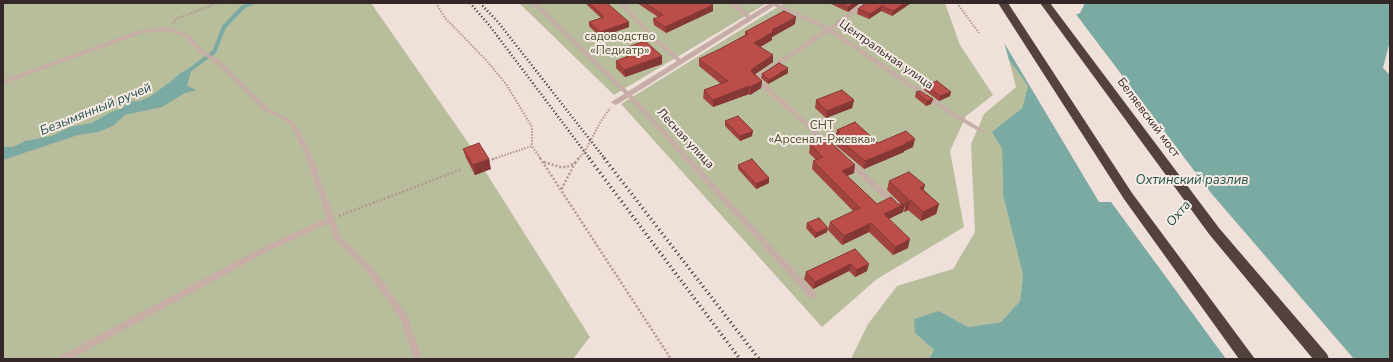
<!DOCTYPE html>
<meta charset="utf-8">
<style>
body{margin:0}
#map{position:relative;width:1393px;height:362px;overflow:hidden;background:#efe0da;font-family:"Nunito Sans",sans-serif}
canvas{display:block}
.frame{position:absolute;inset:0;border:4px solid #332827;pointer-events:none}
</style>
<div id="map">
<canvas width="1393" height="362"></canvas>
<div class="frame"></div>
</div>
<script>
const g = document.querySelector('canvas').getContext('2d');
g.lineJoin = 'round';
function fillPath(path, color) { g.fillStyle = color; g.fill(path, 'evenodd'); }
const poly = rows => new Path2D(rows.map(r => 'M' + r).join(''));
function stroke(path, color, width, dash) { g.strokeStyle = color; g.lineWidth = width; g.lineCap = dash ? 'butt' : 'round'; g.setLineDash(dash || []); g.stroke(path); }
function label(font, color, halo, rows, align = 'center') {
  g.font = font + ' "Nunito Sans",sans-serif'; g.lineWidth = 4; g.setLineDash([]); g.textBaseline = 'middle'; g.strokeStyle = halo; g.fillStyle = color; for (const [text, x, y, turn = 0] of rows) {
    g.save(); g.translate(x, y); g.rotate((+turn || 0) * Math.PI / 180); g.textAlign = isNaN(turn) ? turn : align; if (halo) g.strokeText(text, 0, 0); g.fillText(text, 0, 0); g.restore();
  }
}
fillPath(poly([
 [3,3,371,3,476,154,485,171,590,337,573,359,3,359],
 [519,3,767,3,614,95],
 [784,3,945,3,960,45,993,95,966,116,950,151,964,227,877,279,822,327,621,104],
 [1009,60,1028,86,1022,108,993,132,1002,149,1003,195,1023,275,1020,301,1001,322,968,327,939,311,915,333,934,350,929,359,851,359,868,324,897,286,953,269,975,232,971,144,984,114,1016,87]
]), '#b8bd9b');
fillPath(poly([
 [1085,3,1390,3,1390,41,1383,68,1390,75,1390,359,929,359,934,350,915,333,914,319,939,311,968,327,1001,322,1020,301,1023,275,1003,195,1002,149,992,132,1022,108,1028,86,1009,60,1002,35,1058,22,1080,13],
 [190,68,191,71,187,86,197,90,185,93,162,107,125,115,113,126,98,132,78,135,3,160,3,147,13,147,25,141,52,136,70,127,92,123,111,112,123,108,128,102,140,101,151,96,174,79,179,74]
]), '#7baaa2');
fillPath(poly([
 [1075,13,1211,193,1354,359,1226,359,1111,202,1099,202,1000,36,1001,34,1011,27,1030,19,1058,20]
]), '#efe0da');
stroke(poly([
 [187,72,214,52,224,27,243,7,252,3]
]), '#7baaa2', 4);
stroke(poly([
 [436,3,445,18,487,61,506,84,532,127,532,146],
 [957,3,979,33],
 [173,23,176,19,218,3],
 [493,159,532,146,541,159],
 [578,159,585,151,601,121,610,108]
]), '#b29891', 2, [1.5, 1.5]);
stroke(poly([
 [540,158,671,359],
 [488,161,496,158],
 [544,162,560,167,567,167,575,163,561,190],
 [575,163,579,158],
 [339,216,462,169]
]), '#b29891', 2.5, [2, 2]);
fillPath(poly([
 [531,3,537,3,630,93,816,294,817,296,816,298,813,299,810,298,626,95,531,3],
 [618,3,624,3,656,38,682,60,682,62,678,62,652,40,618,3],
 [728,3,734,3,753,18,752,19,748,19,728,3],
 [772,3,776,3,829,27,862,3,869,3,833,29,950,110,985,131,984,132,980,132,946,112,829,32,759,78,833,145,832,147,828,147,752,78,825,29,772,5,772,3],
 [167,27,188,34,204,51,220,61,269,109,290,119,297,126,310,151,341,237,373,268,407,315,422,359,414,359,400,318,367,272,335,240,329,223,265,253,71,359,59,359,60,356,259,249,327,218,304,151,292,128,286,121,265,111,216,63,200,53,184,36,167,31,143,33,3,84,3,80,140,30,167,27],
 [846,159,850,159,898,202,899,204,898,206,892,206,846,163,845,161,846,159]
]), '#c6aea7');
fillPath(poly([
 [770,3,779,3,618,104,615,105,611,102,770,3]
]), '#c6aea7');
fillPath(poly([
 [998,3,1008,3,1132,193,1255,359,1239,359,1124,199,998,3],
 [1040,3,1050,3,1219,228,1327,354,1329,359,1313,359,1209,234,1040,3]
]), '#53413e');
stroke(poly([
 [470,3,489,25,590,159],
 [480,3,498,22,605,159]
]), '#332827', 2.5, [1, 2.5]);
stroke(poly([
 [589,158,740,359],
 [604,158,759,359]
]), '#332827', 3.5, [1, 3.5]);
fillPath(poly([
 [585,3,607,3,629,27,600,37,589,26,589,22,601,18],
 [637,3,710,3,713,11,666,33,654,25,653,19,658,17],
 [829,3,860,3,848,12],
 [866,3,911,3,892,16,881,11,869,19,857,14,858,9],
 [795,24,772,37,772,40,760,47,773,62,755,74,762,81,761,88,750,95,749,94,713,107,703,98,704,90,721,84,699,66,699,59,720,49,745,35,745,32],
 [625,48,662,56,662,64,625,77,616,68,616,61,627,57,625,55],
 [788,68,788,73,768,84,761,78,762,74],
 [925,85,950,96,939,101,924,90],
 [916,92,933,99,931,104,926,106,915,97],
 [816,100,854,100,852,108,826,118,815,108],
 [725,121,752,136,740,141,725,126],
 [837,130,878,143,913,147,904,151,904,152,864,169,833,143,834,135,836,134],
 [810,145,854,173,847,176,877,204,901,204,887,190,889,181,924,190,939,204,936,214,921,221,908,210,904,212,905,208,904,207,903,212,889,219,908,248,893,255,869,232,842,245,828,230,830,222,853,211,812,169,813,161,816,160,809,153],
 [463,149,491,169,475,175,466,158],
 [738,165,769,178,769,183,756,189,738,169],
 [807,223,827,232,815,238,806,228],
 [855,249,867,271,855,277,849,271,813,289,804,279,806,272]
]), '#a24340');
fillPath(poly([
 [854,3,860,3,848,12,848,7],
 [905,3,911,3,892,16,893,11],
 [713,5,713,11,666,33,665,27],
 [882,6,881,11,869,19,870,14],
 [796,17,795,24,772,37,772,40,753,51,754,43,772,30],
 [629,22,629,27,600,37,600,32],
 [773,55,773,62,751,77,752,69],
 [662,56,662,64,625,77,624,70],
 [788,68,788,73,768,84,769,80],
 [762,81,761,88,750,95,750,87],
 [749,86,749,94,713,107,713,100],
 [951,92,950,96,939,101,940,96],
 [933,99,931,104,926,106,927,101],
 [854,100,852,108,826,118,827,111],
 [753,131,752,136,740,141,740,136],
 [915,139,913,147,904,151,904,152,864,169,865,161],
 [489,159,491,169,475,175,473,165],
 [855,165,854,173,840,179,842,171],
 [769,178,769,183,756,189,756,184],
 [925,185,922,195,920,188],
 [911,200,908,210,904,212,906,203],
 [905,204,903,212,882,222,884,214],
 [939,204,936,214,921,221,923,212],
 [871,223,869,232,842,245,844,236],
 [828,228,827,232,815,238,816,233],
 [910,239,908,248,893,255,895,247],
 [851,264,849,271,813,289,815,282],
 [869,264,867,271,855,277,856,270]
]), '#843734');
const building = poly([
 [589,3,607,3,629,22,600,32,589,22,604,17,589,3],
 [645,3,710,3,713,5,665,27,653,19,663,15,645,3],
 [839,3,854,3,848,7,839,3],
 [866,3,905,3,893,11,882,6,870,14,858,9,866,3],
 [784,11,796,17,772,30,773,32,754,43,773,55,752,69,751,71,762,81,750,87,749,86,713,100,704,90,728,81,699,59,720,49,748,34,745,32,784,11],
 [645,41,662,56,624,70,616,61,634,54,625,48,645,41],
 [779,63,788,68,769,80,762,74,779,63],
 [937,81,951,92,940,96,925,85,937,81],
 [842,90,854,100,827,111,816,100,842,90],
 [920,91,933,99,927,101,916,92,920,91],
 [738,116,753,131,740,136,725,121,738,116],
 [855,122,878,143,906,131,915,139,905,143,906,144,865,161,834,135,840,132,837,130,855,122],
 [826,138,855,165,842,171,877,204,891,197,898,204,905,204,884,214,910,239,895,247,871,223,844,236,830,222,860,208,813,161,823,157,810,145,826,138],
 [479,143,489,159,473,165,463,149,479,143],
 [752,159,769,178,756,184,738,165,752,159],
 [909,172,925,185,920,188,939,204,923,212,911,200,906,203,908,199,889,181,909,172],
 [819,218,828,228,816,233,807,223,819,218],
 [855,249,869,264,856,270,851,264,815,282,806,272,855,249]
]);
fillPath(building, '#bc4e4a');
stroke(building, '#843734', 1);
label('12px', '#4a4f2c', '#f7ebe5', [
 ["садоводство",620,37],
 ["«Педиатр»",620,51],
 ["СНТ",822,126],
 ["«Арсенал-Ржевка»",822,140]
]);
label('12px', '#332827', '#f7ebe5', [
 ["Центральная улица",886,55,35],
 ["Беляевский мост",1148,118,53],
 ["Лесная улица",685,139,47]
]);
label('italic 13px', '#20514a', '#f7ebe5', [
 ["Безымянный ручей",96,110,-22],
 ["Охтинский разлив",1192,181],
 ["Охта",1179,214,-49]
]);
</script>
